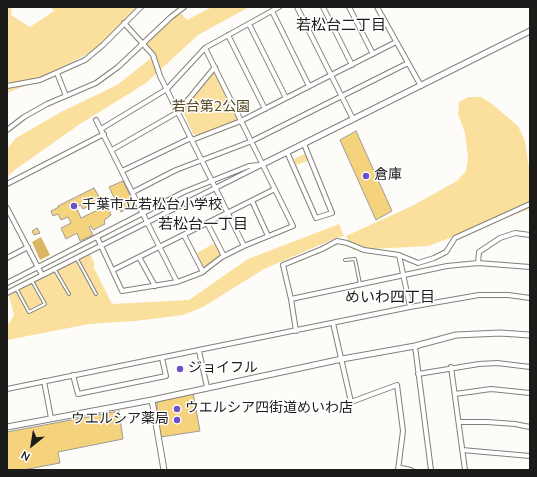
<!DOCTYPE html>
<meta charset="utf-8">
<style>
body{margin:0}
#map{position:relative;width:537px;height:477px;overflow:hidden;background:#fdfcf8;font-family:"Nunito Sans",sans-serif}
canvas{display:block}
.frame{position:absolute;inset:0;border:8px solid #1b1b1a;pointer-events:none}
.north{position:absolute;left:12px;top:425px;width:40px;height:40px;-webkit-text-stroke:3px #fff;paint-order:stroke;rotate:210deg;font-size:11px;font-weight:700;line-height:16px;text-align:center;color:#1b1b1a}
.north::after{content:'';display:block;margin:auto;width:14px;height:18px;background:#1b1b1a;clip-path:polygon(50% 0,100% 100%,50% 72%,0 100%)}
</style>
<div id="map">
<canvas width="537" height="477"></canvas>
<div class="frame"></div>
<div class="north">N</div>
</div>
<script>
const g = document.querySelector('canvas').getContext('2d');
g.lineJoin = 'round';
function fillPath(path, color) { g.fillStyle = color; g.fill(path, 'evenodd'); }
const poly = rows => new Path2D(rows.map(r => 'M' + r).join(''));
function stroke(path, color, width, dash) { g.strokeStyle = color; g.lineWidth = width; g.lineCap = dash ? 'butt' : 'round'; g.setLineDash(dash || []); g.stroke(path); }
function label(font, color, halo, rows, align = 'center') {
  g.font = font + ' "Nunito Sans","Noto Sans JP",sans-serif'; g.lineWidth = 3; g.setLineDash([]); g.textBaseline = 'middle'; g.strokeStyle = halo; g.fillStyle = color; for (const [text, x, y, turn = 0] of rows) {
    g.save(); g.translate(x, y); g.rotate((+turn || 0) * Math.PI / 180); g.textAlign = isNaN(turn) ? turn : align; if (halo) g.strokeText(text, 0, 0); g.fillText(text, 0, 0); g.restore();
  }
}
fillPath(poly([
 [7,7,12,7,11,15,30,27,54,11,51,7,139,7,97,49,34,82,7,93],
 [212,7,249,7,198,35,146,83,80,124,16,169,7,177,7,149,16,138,61,112,117,85,155,55,162,48,155,55,146,45,146,42,167,22,180,12,187,20],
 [213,72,217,73,239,117,238,120,197,136,193,134,183,111],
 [468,97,481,97,492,104,518,126,525,141,530,174,530,209,428,246,353,250,346,236,412,206,457,181,466,171,468,158,465,133,458,114,459,102],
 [307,153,310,160,296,165,294,159],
 [339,224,344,236,336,238,264,269,203,307,183,315,135,321,89,324,7,340,7,325,9,324,14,315,9,296,40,277,88,254,89,255,90,254,95,265,93,266,112,304,189,300,248,259],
 [215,243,221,254,220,257,206,267,203,266,197,253]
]), '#fadf9d');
fillPath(poly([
 [41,237,50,255,40,260,32,242]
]), '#d9b762');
const building = poly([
 [356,131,392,211,376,220,340,140,356,131],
 [123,181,135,205,121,212,109,187,123,181],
 [94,188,101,200,83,209,81,205,76,207,81,218,104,207,106,211,109,209,111,215,109,216,109,217,104,220,105,224,93,230,91,226,89,227,93,235,80,241,77,233,66,239,61,228,71,223,68,217,61,220,58,214,53,216,51,211,59,207,58,206,94,188],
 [37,228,40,233,34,235,32,231,37,228],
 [193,393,200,431,161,437,157,419,157,401,193,393],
 [119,411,123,439,58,452,60,463,23,470,7,470,7,432,119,411]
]);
fillPath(building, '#f5d27c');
stroke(building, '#9d9c99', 1);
const service = poly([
 [77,259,96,294],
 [345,260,355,259,360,284],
 [55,270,69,294],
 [16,288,29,312,45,304,32,281]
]);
const minor = poly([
 [297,7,353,119],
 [323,7,352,65],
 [349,7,373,54],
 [377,7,421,86],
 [272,11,309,86],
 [124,23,153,55,160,76,244,246],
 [249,24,286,98],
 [228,35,265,109],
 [57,73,66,96],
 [7,86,40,80,85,60,103,45,141,7],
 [96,120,177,282],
 [101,129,167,89,205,48,279,7],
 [7,130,24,117,47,104,96,83,118,67,171,17,184,7],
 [192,140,241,121,396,42],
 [112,150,178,112,215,67],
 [287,152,316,218,332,213,304,144],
 [122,171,191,138],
 [7,184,104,134],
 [133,192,176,170,252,141,408,63],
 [252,201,268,236],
 [7,208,42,275],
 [207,223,224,256],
 [184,235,203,272],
 [97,237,122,291,177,282,201,273,222,257,244,246,293,226,205,48],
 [399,255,410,307],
 [139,257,155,286],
 [7,258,28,247],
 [478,263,479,252,500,238,515,233,530,235],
 [113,270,275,189],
 [7,283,184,192,249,166,259,165],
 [7,293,263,164],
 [291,299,447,266,478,263,530,267],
 [333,323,351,402,397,385,403,431,398,470],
 [296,331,291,299,283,265,322,249,337,241,347,243,364,250,399,255,418,263,434,258,446,252,455,238,530,204],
 [415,346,431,470],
 [199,351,207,387],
 [451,367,465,470],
 [418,374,479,364,497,363,530,367],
 [73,375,78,394,166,376,162,358],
 [44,381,51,418],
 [7,389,410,307,479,295,508,295,530,298],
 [455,394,491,389,530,393],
 [459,422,487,422,515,424,530,427],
 [462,450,530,456],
 [399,470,401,468,411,470]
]);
const tertiary = poly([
 [263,164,530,31],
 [152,400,164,470],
 [7,427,152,400,342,359,415,346,456,335,500,333,530,335]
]);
stroke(service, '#81807d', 4);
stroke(minor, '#81807d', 6);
stroke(tertiary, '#81807d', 7);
stroke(service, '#fff', 2);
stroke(minor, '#fff', 4);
stroke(tertiary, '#fff', 5);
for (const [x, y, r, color] of [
 [366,176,4,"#6d51cb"],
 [74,206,4,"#6d51cb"],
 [180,369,4,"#6d51cb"],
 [177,409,4,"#6d51cb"],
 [177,420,4,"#6d51cb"]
]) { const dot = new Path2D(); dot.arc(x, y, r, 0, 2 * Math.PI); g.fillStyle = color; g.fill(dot); stroke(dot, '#fff', 1.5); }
label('14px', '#52441f', '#fff', [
 ["若台第2公園",211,108]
]);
label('14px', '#1b1b1a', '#fff', [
 ["倉庫",374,176],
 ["千葉市立若松台小学校",82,206],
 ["ジョイフル",188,369],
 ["ウエルシア四街道めいわ店",185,409],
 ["ウエルシア薬局",169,420,"right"]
], 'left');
label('15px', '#1b1b1a', '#fff', [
 ["若松台二丁目",341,26],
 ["若松台一丁目",203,225],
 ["めいわ四丁目",390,298]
]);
</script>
